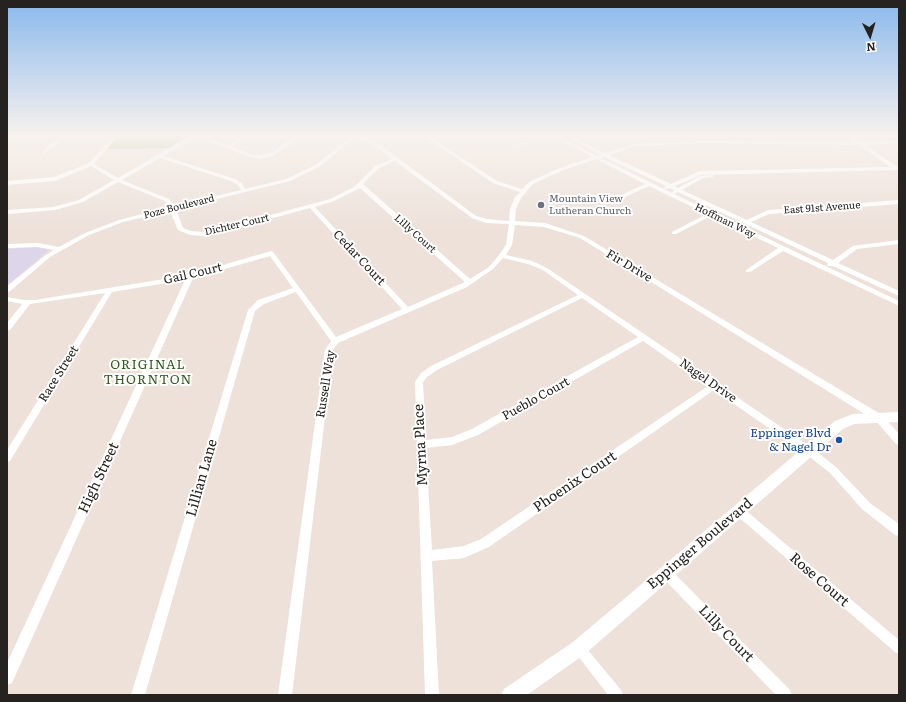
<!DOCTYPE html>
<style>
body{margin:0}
#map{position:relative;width:906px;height:702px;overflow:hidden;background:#ede1da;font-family:Literata,serif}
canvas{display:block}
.frame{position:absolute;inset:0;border:8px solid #26221f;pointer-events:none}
.north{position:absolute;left:850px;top:16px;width:40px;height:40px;-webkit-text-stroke:3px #fff;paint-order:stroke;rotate:175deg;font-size:11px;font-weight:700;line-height:16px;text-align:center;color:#26221f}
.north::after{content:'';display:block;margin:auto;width:14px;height:18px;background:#26221f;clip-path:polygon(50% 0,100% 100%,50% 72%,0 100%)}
</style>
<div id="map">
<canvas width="906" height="702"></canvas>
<div class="frame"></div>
<div class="north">N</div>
</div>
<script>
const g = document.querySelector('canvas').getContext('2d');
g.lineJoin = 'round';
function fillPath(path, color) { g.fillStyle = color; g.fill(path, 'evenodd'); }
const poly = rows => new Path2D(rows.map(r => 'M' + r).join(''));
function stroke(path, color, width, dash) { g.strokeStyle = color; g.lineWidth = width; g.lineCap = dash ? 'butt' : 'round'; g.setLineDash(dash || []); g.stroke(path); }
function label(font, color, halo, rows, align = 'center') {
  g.font = font + ' Literata,serif'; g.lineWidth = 4; g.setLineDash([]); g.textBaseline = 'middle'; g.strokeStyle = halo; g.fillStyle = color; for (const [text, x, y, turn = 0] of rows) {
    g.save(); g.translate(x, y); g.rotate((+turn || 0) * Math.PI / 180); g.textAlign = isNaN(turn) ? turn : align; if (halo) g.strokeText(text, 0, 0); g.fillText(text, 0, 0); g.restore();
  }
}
fillPath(poly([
 [35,247,49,250,7,286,7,249]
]), '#ddd5ea');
fillPath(poly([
 [160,135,187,137,169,148,107,149,117,138,121,137]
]), '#acbe8c');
fillPath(poly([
 [79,135,129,135,127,136,117,137,94,164,118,178,190,136,189,135,198,135,228,145,245,135,250,135,233,147,253,155,260,155,271,153,297,135,302,135,275,155,260,159,250,157,208,141,195,138,164,156,235,179,242,183,245,189,286,179,315,165,349,138,342,135,357,135,356,136,375,141,476,216,487,219,509,221,510,209,515,197,520,192,493,183,422,135,427,135,497,181,522,189,529,182,557,169,592,157,551,135,515,147,511,146,545,135,556,135,597,156,601,155,563,135,568,135,605,153,635,144,704,141,855,142,845,135,850,135,861,142,899,141,899,143,865,145,898,167,899,168,896,170,701,175,675,186,678,188,700,176,713,175,713,177,703,178,682,190,747,220,768,210,899,200,899,204,769,214,751,222,833,260,853,246,899,240,899,244,857,249,838,263,899,291,899,296,833,266,828,266,827,265,828,263,678,192,674,194,899,301,899,306,783,251,750,272,746,272,746,270,778,248,711,216,676,234,672,234,672,232,707,214,649,186,614,202,610,202,610,200,645,184,596,159,561,171,533,184,521,198,516,209,515,221,545,223,584,236,882,415,899,434,899,445,896,444,876,421,580,238,544,227,515,225,512,245,506,255,532,261,547,268,812,448,836,467,870,503,899,524,899,536,895,535,862,509,830,473,806,454,714,390,489,547,464,558,432,561,439,695,425,695,415,382,421,373,431,366,578,295,543,270,528,264,503,258,493,269,467,287,338,343,333,350,292,695,278,695,323,364,325,350,331,341,296,292,264,304,255,311,145,695,131,695,248,310,258,300,293,288,270,256,193,278,12,683,7,685,7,663,185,280,112,292,10,461,7,462,7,450,105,293,30,304,10,330,7,331,7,323,22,304,7,301,7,297,24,300,35,300,189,275,271,251,273,252,336,337,402,309,310,208,217,233,202,236,190,235,178,230,170,211,123,222,89,235,50,257,9,292,7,292,7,286,46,255,54,250,38,247,7,248,7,244,38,243,59,247,85,233,119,220,169,207,165,201,118,182,83,202,55,210,7,214,7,210,53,207,79,200,114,180,91,166,55,181,7,185,7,181,54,177,89,163,112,137,64,138,45,153,43,153,43,151,58,138,7,139,7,137,79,135],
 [353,139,371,143,392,159,375,166,354,187,330,199,215,230,202,232,191,231,183,228,176,209,290,181,319,167,353,139],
 [704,143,859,145,890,167,700,171,671,184,609,155,635,146,704,143],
 [604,157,666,186,664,188,665,189,670,188,674,190,672,193,601,158,604,157],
 [160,158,231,181,238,185,241,190,175,206,169,199,122,180,160,158],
 [395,161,472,218,486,223,509,224,506,245,499,255,489,267,470,279,363,184,379,168,395,161],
 [360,188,465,282,408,307,315,207,334,201,360,188],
 [582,298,638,337,472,429,452,437,426,440,423,382,427,377,437,370,582,298],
 [643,341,708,386,481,539,464,546,432,550,426,448,452,445,478,435,643,341],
 [739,506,743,508,899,640,899,654,895,652,735,514,734,511,735,508,739,506],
 [666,567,670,569,790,690,792,695,776,695,662,577,660,573,662,569,666,567],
 [579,642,583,644,621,690,623,695,608,695,575,652,573,648,575,644,579,642]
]), '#fff');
fillPath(poly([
 [899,412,899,422,854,424,843,429,585,654,527,695,501,695,504,689,573,642,835,421,853,414,899,412]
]), '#fff');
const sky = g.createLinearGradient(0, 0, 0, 233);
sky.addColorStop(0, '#8ab9ed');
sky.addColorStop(0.58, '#f7f2ee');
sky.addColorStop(1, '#f7f2ee00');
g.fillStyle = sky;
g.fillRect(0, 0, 906, 233);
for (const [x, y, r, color] of [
 [541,205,4,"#6b7280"],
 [839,440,4,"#1a4fb4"]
]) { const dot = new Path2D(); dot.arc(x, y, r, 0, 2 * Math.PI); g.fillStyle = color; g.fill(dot); stroke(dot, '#fff', 1.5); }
label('10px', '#5b616d', '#fff', [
 ["Mountain View",549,199],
 ["Lutheran Church",549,211]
], 'left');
label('10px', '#26221f', '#fff', [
 ["Poze Boulevard",179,207,-14],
 ["East 91st Avenue",822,208,-4],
 ["Hoffman Way",725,221,26],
 ["Dichter Court",237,225,-13],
 ["Lilly Court",415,234,42]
]);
label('12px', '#26221f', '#fff', [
 ["Cedar Court",359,258,47],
 ["Fir Drive",629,266,31],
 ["Gail Court",193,274,-13],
 ["Race Street",59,374,-58],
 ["Nagel Drive",708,381,35],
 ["Russell Way",326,384,-81],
 ["Pueblo Court",536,399,-29]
]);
label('12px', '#164399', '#fff', [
 ["Eppinger Blvd",831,433],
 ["& Nagel Dr",831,447]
], 'right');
g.letterSpacing = '1px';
label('13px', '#325c21', '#fff', [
 ["ORIGINAL",148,365],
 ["THORNTON",148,380]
]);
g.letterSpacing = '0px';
label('14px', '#26221f', '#fff', [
 ["Myrna Place",421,445,-93],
 ["High Street",99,478,-65],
 ["Lillian Lane",202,478,-74],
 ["Phoenix Court",575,482,-34],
 ["Eppinger Boulevard",700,544,-40],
 ["Rose Court",819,580,41],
 ["Lilly Court",726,634,46]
]);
</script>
